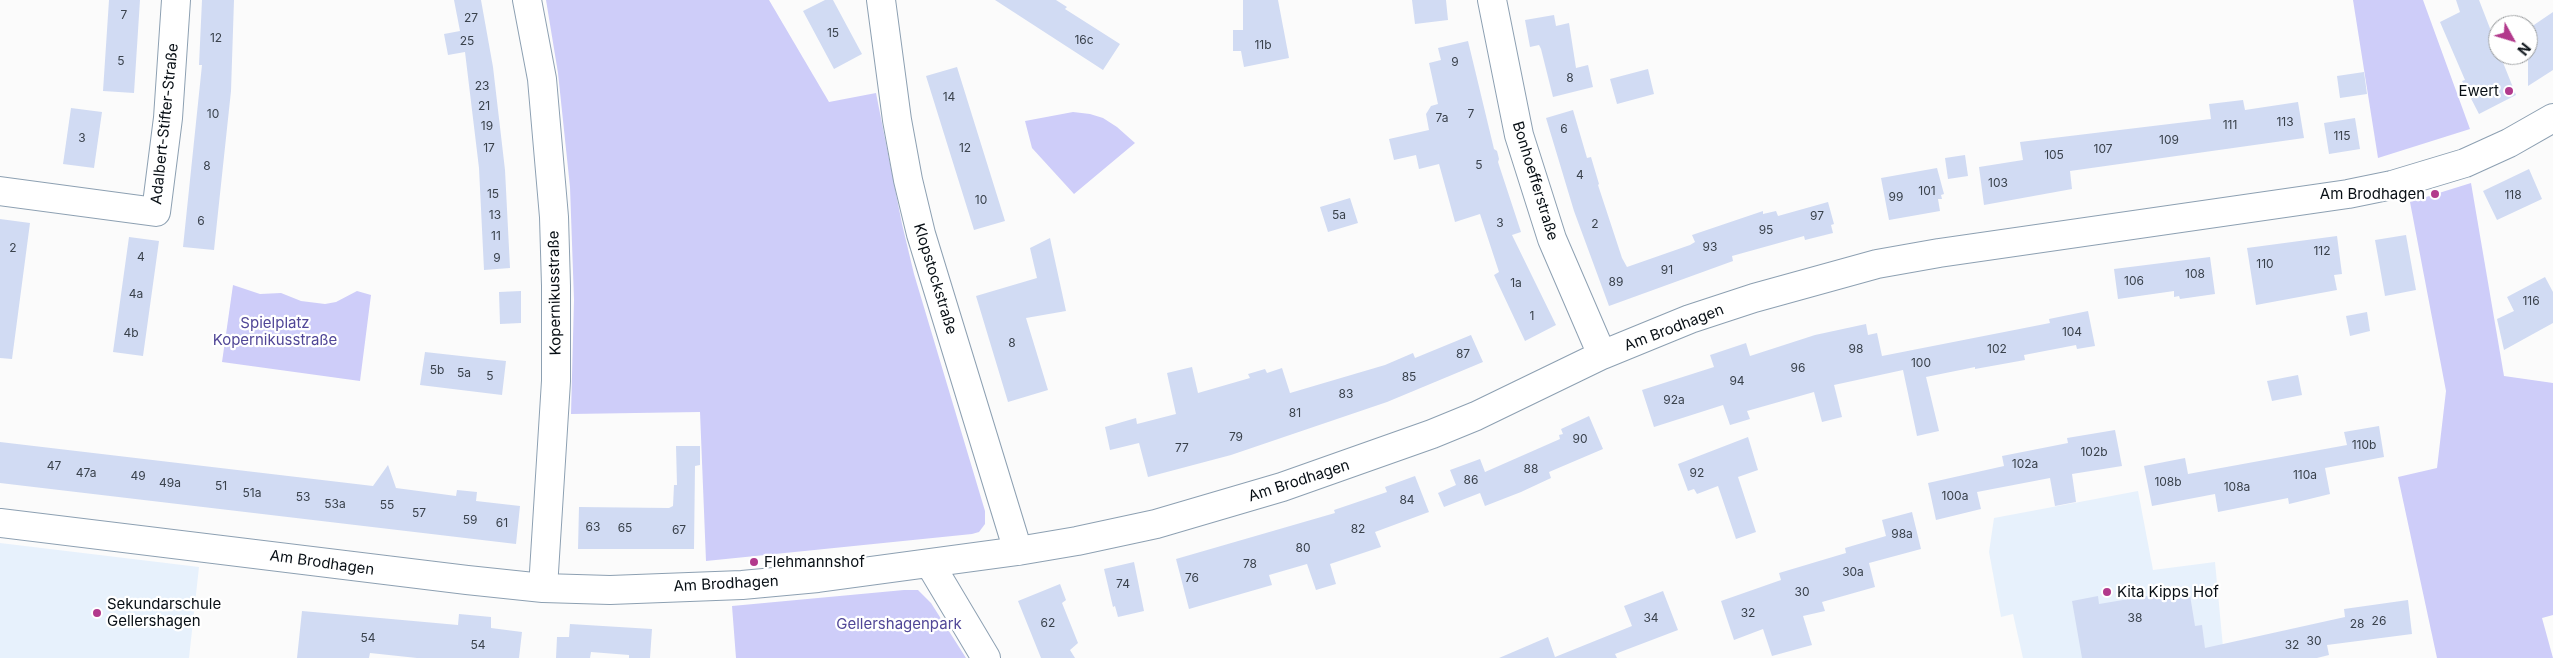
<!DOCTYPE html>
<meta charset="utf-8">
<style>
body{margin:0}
#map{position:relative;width:2553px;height:658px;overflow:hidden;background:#fbfbfb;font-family:Inter,sans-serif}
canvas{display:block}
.north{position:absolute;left:2488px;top:15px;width:50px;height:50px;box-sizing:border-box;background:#fff;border:1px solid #9c9fa1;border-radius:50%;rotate:129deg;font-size:14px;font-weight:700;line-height:20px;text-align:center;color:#080f15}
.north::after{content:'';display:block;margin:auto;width:18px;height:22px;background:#b2398c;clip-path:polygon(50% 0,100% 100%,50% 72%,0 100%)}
</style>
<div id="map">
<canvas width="2553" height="658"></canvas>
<div class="north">N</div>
</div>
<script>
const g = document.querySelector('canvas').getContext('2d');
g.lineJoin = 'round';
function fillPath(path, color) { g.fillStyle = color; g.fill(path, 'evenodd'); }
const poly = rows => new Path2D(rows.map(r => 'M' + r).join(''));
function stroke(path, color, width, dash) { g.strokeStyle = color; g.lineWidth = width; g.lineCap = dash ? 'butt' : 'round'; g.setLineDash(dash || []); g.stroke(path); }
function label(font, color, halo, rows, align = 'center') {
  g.font = font + ' Inter,sans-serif'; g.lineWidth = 4.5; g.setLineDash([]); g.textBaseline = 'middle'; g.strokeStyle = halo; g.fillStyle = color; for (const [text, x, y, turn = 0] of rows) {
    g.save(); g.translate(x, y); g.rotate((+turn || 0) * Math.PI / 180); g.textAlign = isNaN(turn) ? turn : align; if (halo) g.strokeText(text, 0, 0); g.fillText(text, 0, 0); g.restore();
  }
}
fillPath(poly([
 [2138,491,2153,570,2215,562,2224,658,2023,658,2013,614,2001,617,1989,552,1994,518],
 [0,543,199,567,189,658,0,658]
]), '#e7f1fc');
fillPath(poly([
 [546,0,769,0,829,102,876,93,902,224,914,274,985,511,985,524,979,532,972,534,706,561,700,412,571,414,574,300,570,187,558,73],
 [2353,0,2423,0,2470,129,2378,158],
 [1073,112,1090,114,1103,118,1117,127,1135,143,1074,194,1032,148,1025,121],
 [2471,183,2504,376,2553,383,2553,615,2542,618,2553,658,2437,658,2398,477,2437,468,2446,391,2410,202],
 [233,285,260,294,281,293,301,301,325,304,336,302,357,291,371,295,360,381,222,362],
 [904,590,918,590,931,603,966,658,736,658,732,606]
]), '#cecdf9');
fillPath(poly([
 [109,0,140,0,134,93,103,91],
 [202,0,234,0,231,91,214,250,183,247,202,65,199,65],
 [454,0,481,0,493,67,505,170,510,268,484,270,479,168,465,52,448,55,444,34,460,31],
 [825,0,833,0,862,54,834,69,803,11],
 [995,0,1056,0,1067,7,1065,9,1120,44,1103,70],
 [1243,0,1278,0,1289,58,1244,67,1241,51,1233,51,1233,30,1243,30],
 [1412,0,1446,0,1448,20,1415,24],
 [2456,0,2479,0,2498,49,2498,55,2500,55,2516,95,2479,114,2462,81,2465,80,2440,22,2460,12],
 [2553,12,2553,70,2528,86,2528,29],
 [1554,15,1556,26,1569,23,1576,68,1588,65,1593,87,1553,97,1541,49,1539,45,1530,47,1525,20],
 [1468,41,1494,149,1497,151,1499,159,1498,162,1521,232,1512,235,1556,325,1525,341,1494,275,1499,272,1480,214,1455,222,1439,164,1419,169,1416,155,1394,160,1389,139,1429,130,1426,114,1431,106,1438,104,1429,63,1441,60,1438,48],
 [957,67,1005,221,974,230,926,76],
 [1648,69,1654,94,1617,104,1610,79],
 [2364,72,2367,94,2340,98,2337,76],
 [2243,100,2245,110,2298,102,2304,138,2070,171,2072,189,1984,205,1979,167,2023,160,2020,142,2211,119,2209,104],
 [71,108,102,112,94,168,63,164],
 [1573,110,1587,158,1591,157,1599,184,1598,185,1622,258,1627,267,1690,245,1695,242,1692,235,1763,211,1763,214,1776,211,1778,216,1828,202,1834,224,1831,225,1833,233,1805,240,1804,236,1732,256,1733,261,1609,306,1574,211,1546,118],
 [2355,118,2360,149,2329,154,2324,123],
 [1965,155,1968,176,1948,179,1945,158],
 [1937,168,1944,194,1941,195,1942,199,1938,199,1940,211,1889,220,1881,178],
 [2529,169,2542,199,2497,220,2483,191],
 [1350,198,1358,223,1328,232,1320,207],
 [0,219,30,223,12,359,0,358],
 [2406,235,2416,290,2385,296,2375,240],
 [2337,236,2342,274,2334,275,2337,290,2256,305,2247,248],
 [129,237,159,241,143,356,113,352],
 [1050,238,1066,311,1026,318,1048,390,1008,402,976,296,1037,278,1030,248],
 [2210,257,2215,294,2180,299,2179,296,2174,297,2174,291,2118,299,2114,269],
 [2545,277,2553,292,2553,323,2504,350,2497,319,2514,311,2507,297],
 [521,291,521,323,500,324,499,292],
 [2088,311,2095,346,2077,349,2076,345,2024,355,2025,360,1975,369,1975,367,1926,377,1939,431,1917,436,1903,370,1834,385,1842,417,1822,422,1814,392,1747,411,1750,419,1730,425,1723,405,1654,427,1642,390,1714,367,1710,355,1746,343,1750,356,1815,335,1866,324,1868,335,1877,333,1882,356,2050,323,2049,319],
 [2367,312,2370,331,2350,336,2346,316],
 [1471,335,1483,362,1387,402,1231,455,1148,477,1139,443,1110,450,1105,427,1136,418,1137,424,1176,414,1167,373,1192,367,1198,393,1250,378,1248,374,1265,369,1267,373,1282,368,1290,393,1385,365,1413,353,1415,358],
 [425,352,506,361,502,395,420,385],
 [2298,375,2302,395,2272,401,2267,381],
 [1589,416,1603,449,1549,472,1551,478,1521,492,1485,506,1480,493,1444,507,1438,493,1456,485,1450,470,1480,459,1485,472,1560,439,1559,435,1563,434,1561,429],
 [2379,426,2384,457,2325,468,2330,494,2289,504,2288,498,2218,512,2215,494,2152,506,2144,466,2185,458,2188,474,2347,445,2344,432],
 [2115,430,2122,466,2072,474,2076,502,2055,506,2050,478,1977,492,1981,509,1936,520,1928,483,2004,466,2002,456,2068,443,2067,438],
 [1748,437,1758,470,1738,477,1756,532,1736,539,1718,486,1697,494,1694,489,1688,491,1678,464],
 [0,442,373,486,388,465,396,488,456,496,457,490,477,492,476,501,520,506,516,544,0,483],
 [676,446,700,446,700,465,695,466,694,549,578,549,579,507,669,508,673,506,674,485,677,485],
 [1415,476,1429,512,1375,532,1381,547,1330,564,1336,584,1316,590,1307,564,1269,575,1272,585,1189,609,1176,559,1335,513,1334,510,1387,492,1385,487],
 [1912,512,1921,549,1869,563,1875,587,1822,602,1825,611,1803,616,1812,645,1772,656,1763,629,1734,640,1721,601,1781,580,1779,573,1846,553,1845,548,1886,536,1882,520],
 [1134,562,1144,611,1118,617,1115,606,1113,607,1104,569],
 [1060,584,1066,600,1062,603,1078,643,1070,650,1075,658,1041,658,1018,601],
 [2189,589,2195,626,2202,625,2205,648,2345,617,2344,609,2408,600,2412,634,2327,645,2329,655,2317,658,2082,658,2072,601,2098,596,2099,604],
 [1663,591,1678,630,1615,654,1617,658,1499,658,1548,637,1555,657,1632,626,1624,606],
 [302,611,458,625,459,614,491,617,491,628,522,632,519,658,417,658,370,653,369,658,297,658],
 [570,624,652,629,650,658,629,658,629,655,591,652,590,658,556,658,557,637,569,637]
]), '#d1dbf3');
const minor = poly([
 [527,0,542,79,554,217,556,286,556,381,543,588],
 [881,0,897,120,908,180,921,234,1018,551],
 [1492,0,1519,135,1552,239,1602,355],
 [0,191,156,212,168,118,176,0],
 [0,523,467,580,543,588,610,590,742,585,818,578,1018,551,1077,541,1156,524,1282,487,1432,434,1476,416,1602,355,1690,319,1754,298,1877,264,1939,253,2348,194,2392,185,2465,163,2509,143,2553,118],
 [930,564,986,658]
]);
stroke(minor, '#8da0b2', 30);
stroke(minor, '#fff', 28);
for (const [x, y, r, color] of [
 [2509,91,5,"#b2398c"],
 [2435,194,5,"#b2398c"],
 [754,562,5,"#b2398c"],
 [2107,592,5,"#b2398c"],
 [97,613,5,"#b2398c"]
]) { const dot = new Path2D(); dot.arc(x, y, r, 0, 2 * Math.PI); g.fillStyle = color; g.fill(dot); stroke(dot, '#fff', 2); }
label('12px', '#3a424c', null, [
 ["7",124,15],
 ["27",471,18],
 ["15",833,33],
 ["12",216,38],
 ["16c",1084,40],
 ["25",467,41],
 ["11b",1263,45],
 ["5",121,61],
 ["9",1455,62],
 ["8",1570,78],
 ["23",482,86],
 ["14",949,97],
 ["21",484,106],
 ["10",213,114],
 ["7",1471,114],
 ["7a",1442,118],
 ["113",2285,122],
 ["111",2230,125],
 ["19",487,126],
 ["6",1564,129],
 ["115",2342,136],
 ["3",82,138],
 ["109",2169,140],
 ["17",489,148],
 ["12",965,148],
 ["107",2103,149],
 ["105",2054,155],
 ["5",1479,165],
 ["8",207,166],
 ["4",1580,175],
 ["103",1998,183],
 ["101",1927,191],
 ["15",493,194],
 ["118",2513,195],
 ["99",1896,197],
 ["10",981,200],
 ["13",495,215],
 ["5a",1339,215],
 ["97",1817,216],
 ["6",201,221],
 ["3",1500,223],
 ["2",1595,224],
 ["95",1766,230],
 ["11",496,236],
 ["93",1710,247],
 ["2",13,248],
 ["112",2322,251],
 ["4",141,257],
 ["9",497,258],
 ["110",2265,264],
 ["91",1667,270],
 ["108",2195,274],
 ["106",2134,281],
 ["89",1616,282],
 ["1a",1516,283],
 ["4a",136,294],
 ["116",2531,301],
 ["1",1532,316],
 ["104",2072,332],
 ["4b",131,333],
 ["8",1012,343],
 ["98",1856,349],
 ["102",1997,349],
 ["87",1463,354],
 ["100",1921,363],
 ["96",1798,368],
 ["5b",437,370],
 ["5a",464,373],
 ["5",490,376],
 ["85",1409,377],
 ["94",1737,381],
 ["83",1346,394],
 ["92a",1674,400],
 ["81",1295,413],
 ["79",1236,437],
 ["90",1580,439],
 ["110b",2364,445],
 ["77",1182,448],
 ["102b",2094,452],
 ["102a",2025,464],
 ["47",54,466],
 ["88",1531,469],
 ["47a",86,473],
 ["92",1697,473],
 ["110a",2305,475],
 ["49",138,476],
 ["86",1471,480],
 ["108b",2168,482],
 ["49a",170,483],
 ["51",221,486],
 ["108a",2237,487],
 ["51a",252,493],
 ["100a",1955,496],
 ["53",303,497],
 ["84",1407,500],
 ["53a",335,504],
 ["55",387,505],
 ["57",419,513],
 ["59",470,520],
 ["61",502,523],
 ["63",593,527],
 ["65",625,528],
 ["82",1358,529],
 ["67",679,530],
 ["98a",1902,534],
 ["80",1303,548],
 ["78",1250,564],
 ["30a",1853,572],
 ["76",1192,578],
 ["74",1123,584],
 ["30",1802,592],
 ["32",1748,613],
 ["34",1651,618],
 ["38",2135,618],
 ["26",2379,621],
 ["62",1048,623],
 ["28",2357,624],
 ["54",368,638],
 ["30",2314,641],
 ["54",478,645],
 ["32",2292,645]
]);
label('15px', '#080f15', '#fff', [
 ["Ewert",2499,91,"right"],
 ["Am Brodhagen",2425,194,"right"],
 ["Flehmannshof",764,562],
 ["Kita Kipps Hof",2117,592],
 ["Sekundarschule",107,604],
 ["Gellershagen",107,621]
], 'left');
label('15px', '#080f15', '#fff', [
 ["Adalbert-Stifter-Straße",165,124,-84],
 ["Bonhoefferstraße",1535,181,73],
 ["Klopstockstraße",935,279,73],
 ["Kopernikusstraße",555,293,-91],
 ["Am Brodhagen",1674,328,-21],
 ["Am Brodhagen",1299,481,-18],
 ["Am Brodhagen",322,563,8],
 ["Am Brodhagen",726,584,-3]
]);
label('15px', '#514797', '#fff', [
 ["Spielplatz",275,323],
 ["Kopernikusstraße",275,340],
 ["Gellershagenpark",899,624]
]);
</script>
